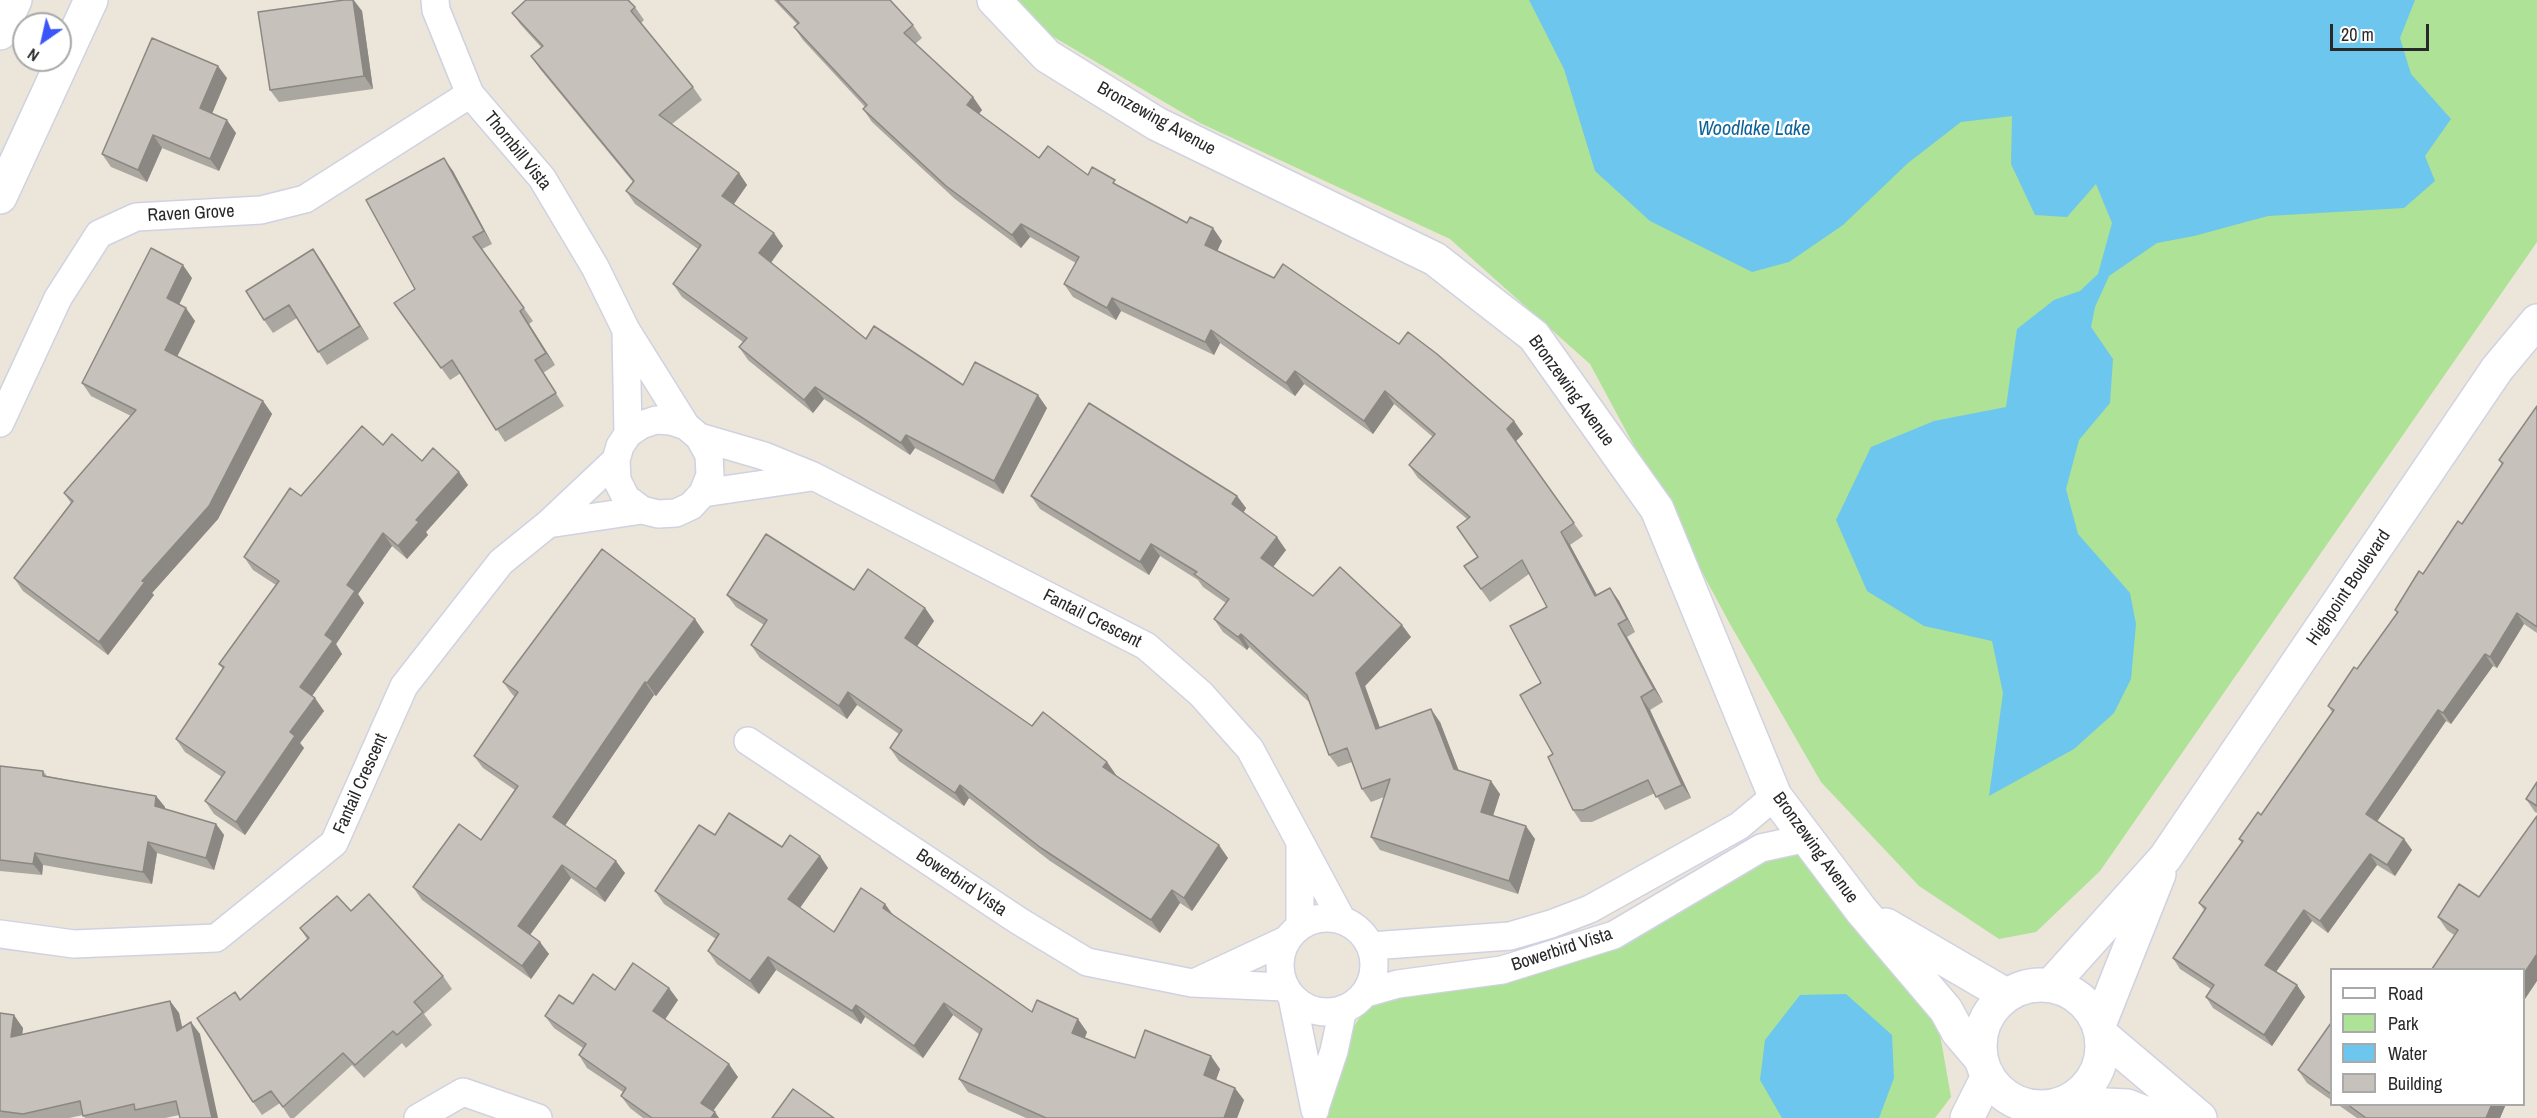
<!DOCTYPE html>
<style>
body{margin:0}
#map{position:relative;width:2537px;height:1118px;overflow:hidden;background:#ebe5da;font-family:"Archivo Narrow",sans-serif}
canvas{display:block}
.legend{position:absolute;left:2330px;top:968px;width:195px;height:138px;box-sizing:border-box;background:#fff;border:2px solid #a9a9a9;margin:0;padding:8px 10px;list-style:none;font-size:18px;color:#292929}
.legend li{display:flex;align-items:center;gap:12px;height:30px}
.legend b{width:30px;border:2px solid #a9a9a9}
.north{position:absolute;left:12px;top:12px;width:60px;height:60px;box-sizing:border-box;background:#fff;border:2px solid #a9a9a9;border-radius:50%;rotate:214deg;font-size:16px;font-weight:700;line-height:24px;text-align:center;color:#292929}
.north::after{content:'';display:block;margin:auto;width:21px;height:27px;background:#3a56f8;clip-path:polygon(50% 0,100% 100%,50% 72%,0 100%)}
.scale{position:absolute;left:2330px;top:24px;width:99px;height:27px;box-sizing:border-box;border:3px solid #292929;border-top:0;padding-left:8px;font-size:18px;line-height:21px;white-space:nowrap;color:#292929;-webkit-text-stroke:4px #fff;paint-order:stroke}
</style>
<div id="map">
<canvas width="2537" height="1118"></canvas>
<ul class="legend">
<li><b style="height:8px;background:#fff"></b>Road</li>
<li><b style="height:16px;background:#ade297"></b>Park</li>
<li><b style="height:16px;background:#6dc6ed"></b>Water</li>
<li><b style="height:16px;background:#c6c1ba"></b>Building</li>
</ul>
<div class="north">N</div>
<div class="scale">20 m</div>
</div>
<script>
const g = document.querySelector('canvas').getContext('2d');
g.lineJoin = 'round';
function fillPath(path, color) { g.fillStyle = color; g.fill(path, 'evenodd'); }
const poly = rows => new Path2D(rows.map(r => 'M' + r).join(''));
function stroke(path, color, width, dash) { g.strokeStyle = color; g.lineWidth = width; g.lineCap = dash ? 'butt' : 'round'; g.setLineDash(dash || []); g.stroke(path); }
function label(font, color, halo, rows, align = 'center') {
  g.font = font + ' "Archivo Narrow",sans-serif'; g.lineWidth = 5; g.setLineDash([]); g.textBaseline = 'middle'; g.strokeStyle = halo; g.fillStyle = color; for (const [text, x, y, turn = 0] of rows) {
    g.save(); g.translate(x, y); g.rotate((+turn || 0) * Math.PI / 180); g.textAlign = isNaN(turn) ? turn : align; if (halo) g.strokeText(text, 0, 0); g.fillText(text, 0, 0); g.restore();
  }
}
fillPath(poly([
 [1013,0,2537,0,2537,242,2100,871,2036,932,1999,939,1919,886,1821,782,1730,624,1590,364,1450,239,1200,123,1040,29],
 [1789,846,1819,857,1938,1023,1951,1097,1935,1118,1324,1118,1343,1044,1365,1009,1397,990,1496,976]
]), '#ade297');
fillPath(poly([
 [1529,0,2415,0,2400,38,2411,74,2451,119,2425,156,2435,181,2404,208,2268,216,2194,236,2157,243,2109,276,2095,307,2091,327,2113,359,2110,403,2079,440,2066,489,2078,534,2130,593,2136,624,2131,679,2114,713,2074,749,1989,796,2003,693,1992,641,1924,626,1867,591,1836,520,1871,447,1934,421,2006,407,2017,329,2054,300,2080,291,2098,274,2112,223,2096,184,2067,217,2035,215,2011,164,2012,116,1961,122,1908,163,1843,225,1789,262,1752,272,1650,221,1595,171,1564,69],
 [1846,994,1892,1035,1894,1078,1879,1118,1782,1118,1760,1080,1765,1040,1800,995]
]), '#6dc6ed');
const minor = poly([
 [435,0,436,10,470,94,542,178,595,267,626,330,686,426],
 [626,331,628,434],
 [0,423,58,298,99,234,136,217,261,210,305,199,470,94],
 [699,437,764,456,813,476,1146,646,1201,694,1250,749,1342,920],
 [703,493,812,477],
 [548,524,642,510,658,514,676,513,691,506,703,493,710,475,709,455,699,437,686,426,671,421,656,420,641,425,628,434,620,446,616,460,617,480,626,498,642,510],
 [748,741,1019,921,1087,962,1192,983,1285,987],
 '1280 965a47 47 0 1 1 94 0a47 47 0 1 1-94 0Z',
 [1300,925,1300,845],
 [0,934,74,944,216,938,334,843,404,686,501,562,548,524,616,460],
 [1371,946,1510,936,1551,924,1590,909,1739,826,1775,796],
 [1196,982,1286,940],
 [1366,993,1398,984,1502,970,1614,935,1761,848,1807,838],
 [1292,997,1315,1110],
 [1316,1105,1334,1051,1343,1009],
 [418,1118,463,1092,538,1118]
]);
const tertiary = poly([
 [994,0,1047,56,1157,124,1435,259,1534,336,1657,509,1775,796,1861,910,1946,1010,1958,1032,1981,1059],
 [1886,925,2006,995],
 '1980 1046a61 61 0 1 1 122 0a61 61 0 1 1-122 0Z',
 [2051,985,2165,858,2497,369,2537,321],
 [2099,1025,2159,874],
 [2102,1035,2200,1118],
 [2063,1103,2127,1106,2158,1118],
 [1967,1118,1988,1076]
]);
const secondary = poly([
 [0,33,15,0],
 [0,197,91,0]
]);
stroke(minor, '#d0d2e2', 30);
stroke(tertiary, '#d0d2e2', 36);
stroke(secondary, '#d0d2e2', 36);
stroke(minor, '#fff', 27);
stroke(tertiary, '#fff', 33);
stroke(secondary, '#fff', 33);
fillPath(poly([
 [344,0,354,0,362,11,373,89,279,102,270,90],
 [774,0,890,0,913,25,922,38,915,44,973,97,982,110,979,114,1039,158,1119,186,1222,241,1217,251,1399,344,1514,421,1523,434,1516,441,1583,536,1570,545,1597,595,1610,588,1619,601,1635,632,1627,637,1663,702,1650,710,1691,798,1665,810,1655,793,1592,822,1581,822,1573,810,1553,754,1541,683,1547,607,1529,574,1490,602,1464,566,1478,557,1467,519,1418,478,1409,465,1433,437,1394,404,1373,434,1304,384,1295,396,1220,343,1214,355,1121,311,1116,320,1073,297,1064,284,1076,263,1030,237,1021,248,955,199,872,122,863,109,865,107,803,40,794,27,797,24],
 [635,7,644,20,641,23,693,87,702,100,672,124,739,173,747,185,734,204,783,246,771,263,866,339,963,385,1047,408,1003,494,915,448,910,455,824,399,813,413,748,360,739,347,743,342,682,297,673,284,698,249,635,204,626,191,633,182,540,69,531,56,541,47,521,25,512,13],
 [227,78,212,113,236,133,219,171,162,148,147,182,111,167,102,154],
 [453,171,492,244,482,249,533,321,529,324,555,365,543,373,564,406,505,442,461,373,450,380,394,303,415,289],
 [313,249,322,262,369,339,327,365,297,318,273,333,264,320],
 [192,278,179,304,195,321,177,356,263,401,272,414,218,519,152,593,154,595,108,655,23,591,14,578,71,503,64,493,131,416,91,396,82,383],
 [2537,406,2537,633,2524,624,2497,668,2493,666,2451,724,2446,721,2377,821,2404,839,2412,850,2395,876,2377,865,2328,933,2312,921,2276,972,2297,985,2305,997,2272,1046,2213,1008,2206,997,2211,989,2180,969,2173,958,2204,910,2199,903,2242,843,2239,839,2261,815,2332,712,2328,706,2357,669,2397,613,2395,610,2462,524,2502,465,2499,460],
 [383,445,422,461,459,472,468,485,426,532,428,535,407,559,392,546,358,594,364,603,336,644,342,654,312,696,324,711,300,743,304,748,245,835,214,814,205,801,222,777,185,752,176,739,223,669,219,664,276,585,253,570,244,557,301,496],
 [1031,496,1237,496,1246,508,1243,513,1286,550,1273,567,1313,596,1411,637,1365,686,1380,728,1440,722,1459,771,1500,794,1493,816,1535,839,1518,894,1380,850,1371,837,1384,797,1371,802,1362,789,1352,762,1338,767,1329,755,1309,702,1249,647,1247,650,1223,632,1214,619,1226,603,1203,587,1198,580,1160,556,1149,575,1040,509],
 [854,590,925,608,934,621,917,646,1032,726,1107,762,1116,775,1228,858,1192,911,1180,903,1160,933,1050,861,969,798,964,806,899,761,890,748,899,734,857,705,847,719,760,658,751,645,764,625,736,607,727,595],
 [704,632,656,696,654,695,565,825,625,873,605,902,571,878,530,935,549,954,531,979,422,900,413,887,481,840,515,790,483,768,474,756,515,697,512,694,503,682],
 [0,766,43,771,47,776,156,796,165,807,164,809,216,824,224,835,214,870,157,853,152,884,43,865,42,875,0,871],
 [2537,782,2537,813,2535,812,2526,799],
 [715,835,782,847,820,856,828,868,800,908,834,932,885,904,894,916,1032,1012,1087,1032,1085,1038,1135,1058,1220,1069,1216,1080,1244,1100,1237,1118,1026,1118,968,1092,959,1079,979,1034,953,1015,923,1058,865,1017,861,1024,776,970,759,994,717,964,708,951,716,939,664,904,655,891],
 [2479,897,2454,935,2447,930,2438,917],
 [351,911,443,976,452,989,424,1014,432,1025,406,1048,402,1043,364,1078,352,1065,294,1118,290,1118,280,1103,262,1115,253,1102,240,1000,307,939,300,928],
 [615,990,678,1000,665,1019,738,1077,713,1111,719,1118,643,1118,630,1108,621,1096,623,1092,587,1068,579,1055,583,1048,554,1028,545,1016],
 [170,1001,179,1013,182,1028,200,1034,179,1115,165,1118,85,1118,83,1115,69,1118,0,1118,0,1013,23,1028,22,1035],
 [2331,1023,2331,1100,2307,1083,2298,1070],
 [2337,1104,2506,1104,2500,1118,2357,1118]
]), '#aaa6a0');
fillPath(poly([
 [353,0,362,11,373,89,364,76],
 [218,66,227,78,209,121,200,108],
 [973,97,982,110,976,117,967,105],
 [227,120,236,133,219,171,210,159],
 [153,135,162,148,147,182,138,170],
 [444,158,453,171,492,244,484,231],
 [739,173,747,185,731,208,722,196],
 [1021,224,1030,237,1021,248,1012,235],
 [1213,228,1222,241,1214,258,1205,245],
 [774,233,783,246,768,266,759,253],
 [313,249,322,262,369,339,360,326],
 [183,265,192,278,176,311,167,298],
 [1112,298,1121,311,1116,320,1107,308],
 [186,308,195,321,174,363,165,350],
 [520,311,529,324,555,365,546,353],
 [1211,330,1220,343,1214,355,1205,342],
 [1295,371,1304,384,1295,396,1286,383],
 [815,387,824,399,813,413,804,400],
 [1385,391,1394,404,1373,434,1364,421],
 [1038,395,1047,408,1003,494,994,481],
 [263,401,272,414,218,519,152,593,154,595,108,655,99,642,142,581],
 [1514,421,1523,434,1516,441,1507,429],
 [906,435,915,448,910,455,901,443],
 [459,472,468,485,426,532,428,535,407,559,398,546,416,520],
 [1237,496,1246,508,1241,517,1232,504],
 [1561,532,1570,545,1604,608,1595,596],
 [383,533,392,546,358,594,364,603,336,644,342,654,309,700,300,687,347,585],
 [1277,537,1286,550,1270,571,1261,558],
 [1151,544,1160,556,1149,575,1140,562],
 [1610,588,1619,601,1635,632,1627,619],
 [925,608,934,621,914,651,905,638],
 [2517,613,2524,624,2497,668,2490,657],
 [695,619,704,632,656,696,647,683],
 [1618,624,1627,637,1663,702,1654,689],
 [1402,625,1411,637,1365,686,1385,742,1376,729,1356,673],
 [1241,634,1249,647,1247,650,1238,637],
 [2485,654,2493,666,2451,724,2443,713],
 [645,682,654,695,562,830,553,817],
 [848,692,857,705,847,719,839,706],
 [1641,697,1650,710,1691,798,1682,785],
 [315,698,324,711,300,743,304,748,245,835,236,822,290,732],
 [1431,709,1440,722,1463,782,1454,769],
 [2438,710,2446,721,2374,826,2366,814],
 [1107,762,1116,775,1112,780,1103,767],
 [1491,781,1500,794,1490,825,1481,812],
 [960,785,969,798,964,806,955,793],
 [156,796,165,807,163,818,155,806],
 [216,824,224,835,214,870,206,858],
 [1526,826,1535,839,1518,894,1509,881],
 [2404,839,2412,850,2395,876,2387,865],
 [148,842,157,853,152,884,143,872],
 [1219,845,1228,858,1192,911,1184,898],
 [35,853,43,865,42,875,33,864],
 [2370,854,2377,865,2328,933,2320,921],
 [820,856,828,868,797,912,788,899],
 [616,861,625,873,605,902,596,889],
 [562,865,571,878,527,939,518,926],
 [1172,890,1180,903,1160,933,1151,920],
 [885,904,894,917,883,908],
 [2304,910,2312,921,2273,976,2265,965],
 [540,942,549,954,531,979,522,966],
 [2537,954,2537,981,2523,1002,2523,975],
 [768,957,776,970,759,994,750,981],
 [2297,985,2305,997,2272,1046,2264,1035],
 [669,988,678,1000,662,1024,653,1011],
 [170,1001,179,1013,186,1044,177,1031],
 [944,1003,953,1015,923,1058,914,1046],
 [856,1005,865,1017,861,1024,852,1011],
 [14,1015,23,1028,20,1050,11,1037],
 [1078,1019,1087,1032,1081,1046,1072,1033],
 [191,1022,200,1034,218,1118,212,1118],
 [1211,1056,1220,1069,1213,1088,1204,1075],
 [729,1064,738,1077,710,1115,701,1103],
 [1235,1088,1244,1100,1237,1118,1224,1118],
 [2492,1104,2506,1104,2500,1118,2486,1118],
 [715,1112,719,1118,711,1118]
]), '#8b8782');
const building = poly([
 [344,0,353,0,364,76,270,90,258,12,344,0],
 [526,0,628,0,635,7,631,11,693,87,659,115,739,173,722,196,774,233,759,253,866,339,874,326,963,385,975,362,1038,395,994,481,906,435,901,443,815,387,804,400,739,347,747,338,673,284,701,245,626,191,634,181,531,56,543,46,512,13,526,0],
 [777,0,890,0,913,25,904,33,973,97,967,105,1039,158,1048,146,1088,175,1092,167,1115,180,1113,183,1187,223,1190,217,1213,228,1205,245,1274,278,1283,264,1399,344,1408,332,1437,354,1514,421,1507,429,1574,523,1561,532,1595,596,1610,588,1627,619,1618,624,1654,689,1641,697,1682,785,1656,797,1648,780,1583,810,1573,810,1548,757,1553,754,1520,695,1541,683,1510,626,1547,607,1522,560,1481,589,1464,566,1478,557,1457,527,1470,517,1409,465,1435,434,1385,391,1364,421,1295,371,1286,383,1211,330,1205,342,1112,298,1107,308,1064,284,1079,257,1021,224,1012,235,946,186,863,109,867,105,794,27,799,23,777,0],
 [152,38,218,66,200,108,227,120,210,159,153,135,138,170,102,154,152,38],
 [444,158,484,231,473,237,524,308,520,311,546,353,535,360,556,393,496,430,452,360,441,368,394,303,415,289,366,200,444,158],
 [151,248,183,265,167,298,186,308,165,350,263,401,209,506,142,581,145,582,99,642,14,578,73,501,64,493,136,410,82,383,151,248],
 [313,249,360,326,318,352,289,305,264,320,246,291,313,249],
 [1089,403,1237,496,1232,504,1277,537,1261,558,1313,596,1340,567,1402,625,1356,673,1376,729,1431,709,1454,769,1491,781,1481,812,1526,826,1509,881,1371,837,1390,779,1362,789,1347,748,1329,755,1307,695,1241,634,1238,637,1214,619,1229,599,1194,574,1197,572,1151,544,1140,562,1031,496,1089,403],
 [2537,406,2537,627,2517,613,2490,657,2485,654,2443,713,2438,710,2366,814,2404,839,2387,865,2370,854,2320,921,2304,910,2265,965,2297,985,2264,1035,2206,997,2214,985,2173,958,2206,908,2199,903,2243,841,2239,839,2258,812,2261,815,2334,710,2328,706,2354,667,2357,669,2398,612,2395,610,2419,571,2423,574,2458,521,2462,524,2503,463,2499,460,2537,406],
 [362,426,383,445,392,434,422,461,433,448,459,472,416,520,419,522,398,546,383,533,347,585,355,591,325,635,333,641,300,687,315,698,290,732,295,736,236,822,205,801,225,772,176,739,224,667,219,664,279,581,244,557,290,488,301,496,362,426],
 [766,534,854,590,868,569,925,608,905,638,1032,726,1043,712,1107,762,1103,767,1219,845,1184,898,1172,890,1151,920,1041,848,960,785,955,793,890,748,902,730,848,692,839,706,751,645,767,620,727,595,766,534],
 [602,549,695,619,647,683,645,682,553,817,616,861,596,889,562,865,518,926,540,942,522,966,413,887,459,824,481,840,518,786,474,756,518,692,503,682,602,549],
 [0,766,43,771,43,776,156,796,155,806,216,824,206,858,148,842,143,872,35,853,33,864,0,860,0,766],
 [2537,782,2537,806,2526,799,2537,782],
 [729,813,782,847,790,835,820,856,788,899,834,932,861,888,885,904,883,908,1032,1012,1037,1000,1078,1019,1072,1033,1135,1058,1145,1030,1211,1056,1204,1075,1235,1088,1224,1118,1046,1118,959,1079,982,1029,944,1003,914,1046,856,1005,852,1011,768,957,750,981,708,951,719,934,655,891,699,825,715,835,729,813],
 [2537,816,2537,954,2523,975,2523,969,2432,969,2458,930,2438,917,2459,884,2479,897,2537,816],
 [369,894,443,976,414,1002,423,1012,397,1035,393,1031,355,1065,343,1053,283,1107,271,1091,253,1102,197,1018,235,992,240,1000,309,938,300,928,337,896,351,911,369,894],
 [633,963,669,988,653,1011,729,1064,701,1103,715,1112,711,1118,652,1118,621,1096,626,1088,579,1055,586,1044,545,1016,559,995,573,1004,593,974,615,990,633,963],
 [170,1001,177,1031,191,1022,212,1118,180,1118,176,1101,135,1110,134,1104,83,1116,80,1101,23,1114,0,1111,0,1013,14,1015,11,1037,170,1001],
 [2331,1023,2331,1094,2298,1070,2331,1023],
 [793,1089,834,1118,772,1118,793,1089],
 [2347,1104,2492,1104,2486,1118,2366,1118,2347,1104]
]);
fillPath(building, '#c6c1ba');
stroke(building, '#8b8782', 1.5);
label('18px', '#292929', '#fff', [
 ["Bronzewing Avenue",1156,119,29],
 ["Thornbill Vista",517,151,51],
 ["Raven Grove",191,214,-3],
 ["Bronzewing Avenue",1571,391,54],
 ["Highpoint Boulevard",2349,588,-56],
 ["Fantail Crescent",1092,619,27],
 ["Fantail Crescent",361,784,-66],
 ["Bronzewing Avenue",1815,848,54],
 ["Bowerbird Vista",961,883,34],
 ["Bowerbird Vista",1562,950,-18]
]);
label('italic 20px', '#0e6297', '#fff', [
 ["Woodlake Lake",1754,130]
]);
</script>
